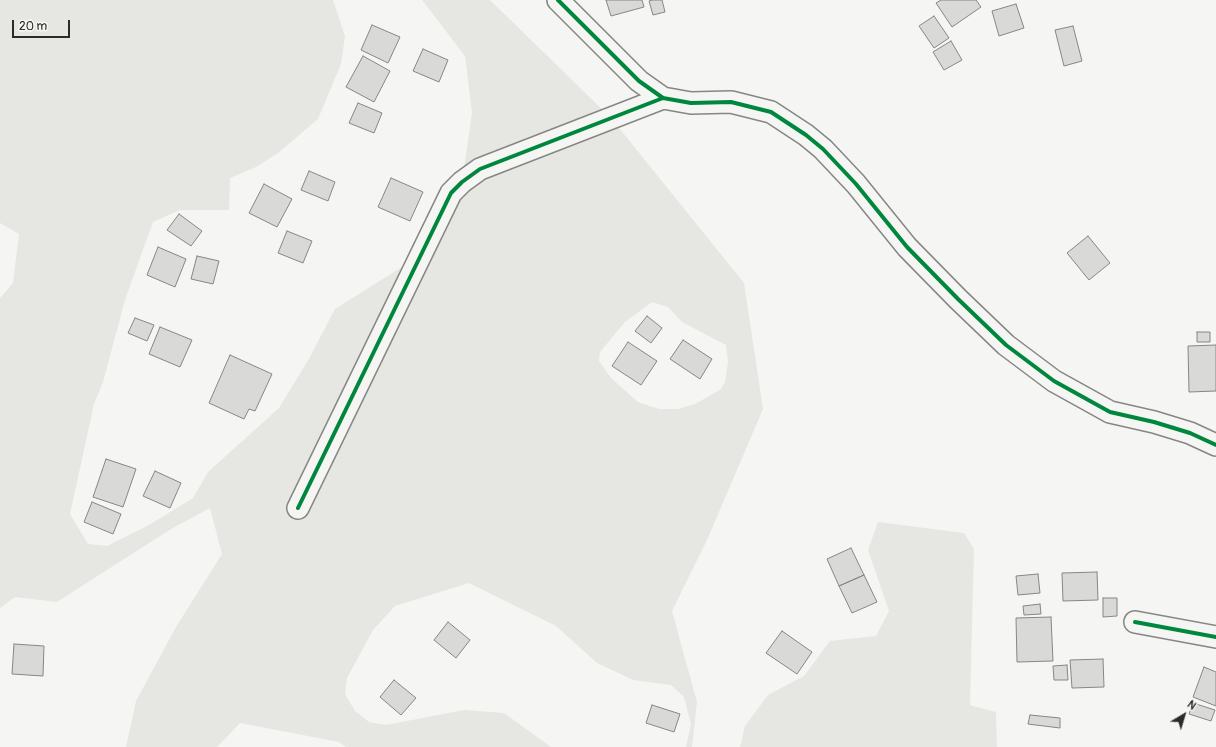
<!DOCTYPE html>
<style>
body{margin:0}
#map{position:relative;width:1216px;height:747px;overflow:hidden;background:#f5f5f3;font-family:Pangolin,sans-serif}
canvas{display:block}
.north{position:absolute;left:1164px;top:695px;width:40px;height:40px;-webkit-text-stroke:3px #f6f6f2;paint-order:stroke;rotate:38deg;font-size:11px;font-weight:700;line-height:16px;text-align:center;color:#2b2b2b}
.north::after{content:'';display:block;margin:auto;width:14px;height:18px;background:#2b2b2b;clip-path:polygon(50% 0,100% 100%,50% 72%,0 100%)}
.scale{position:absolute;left:12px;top:20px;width:58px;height:18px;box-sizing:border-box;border:2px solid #2b2b2b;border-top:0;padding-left:5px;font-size:12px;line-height:14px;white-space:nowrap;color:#2b2b2b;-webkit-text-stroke:3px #f6f6f2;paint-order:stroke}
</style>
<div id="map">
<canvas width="1216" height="747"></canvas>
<div class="north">N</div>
<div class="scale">20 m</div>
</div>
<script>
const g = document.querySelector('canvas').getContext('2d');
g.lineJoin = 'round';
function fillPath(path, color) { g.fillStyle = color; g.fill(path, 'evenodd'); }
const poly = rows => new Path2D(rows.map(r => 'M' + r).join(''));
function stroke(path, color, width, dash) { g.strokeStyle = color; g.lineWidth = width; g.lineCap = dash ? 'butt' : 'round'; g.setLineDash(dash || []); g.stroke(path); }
fillPath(poly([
 [0,0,333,0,345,36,341,64,318,119,278,153,256,167,230,178,229,210,180,210,153,222,125,300,103,382,94,404,70,514,88,544,107,546,149,525,193,498,208,472,279,408,310,357,335,309,421,255,462,182,472,113,465,56,422,0,490,0,611,118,744,283,763,409,707,540,672,611,697,702,692,747,686,747,691,724,684,697,671,685,633,680,597,663,556,626,469,583,395,606,373,630,347,678,345,694,355,711,369,722,386,725,464,710,504,713,551,747,346,747,339,742,240,723,217,747,126,747,136,701,176,627,222,554,210,508,171,529,57,602,15,597,0,608,0,298,13,283,19,234,0,223],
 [652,302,668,307,682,322,726,345,728,362,725,382,720,390,695,404,678,409,659,409,638,402,611,378,599,361,600,352,625,322],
 [878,522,964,533,974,549,970,705,996,712,997,747,740,747,745,726,768,695,804,676,830,641,876,636,889,611,868,550]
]), '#e6e6e2');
const building = poly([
 [606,0,642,0,644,7,611,16,606,0],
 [652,0,662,0,665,12,653,15,649,1,652,0],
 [941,0,976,0,981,7,952,27,936,3,941,0],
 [1016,4,1024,28,999,36,992,11,1016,4],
 [934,16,949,38,934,48,919,26,934,16],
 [372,25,400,37,388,63,361,50,372,25],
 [1073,26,1082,61,1064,66,1055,30,1073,26],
 [951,41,962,60,944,70,933,52,951,41],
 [423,49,448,60,439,82,413,71,423,49],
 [363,56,390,71,374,102,346,87,363,56],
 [358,103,382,113,374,133,349,123,358,103],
 [309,171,335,182,328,201,301,190,309,171],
 [391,178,423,192,410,221,378,207,391,178],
 [264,184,292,199,277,227,249,213,264,184],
 [179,214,202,231,191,246,167,230,179,214],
 [287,231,312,241,303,263,278,253,287,231],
 [1088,236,1110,263,1089,280,1067,253,1088,236],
 [158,247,186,259,175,287,147,275,158,247],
 [197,256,219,261,213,284,191,279,197,256],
 [647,316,662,328,651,343,635,331,647,316],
 [135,318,154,325,147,341,128,333,135,318],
 [160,327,192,340,180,367,149,354,160,327],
 [1197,332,1210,332,1210,342,1197,342,1197,332],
 [683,340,712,359,700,379,670,359,683,340],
 [628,342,657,361,641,385,612,366,628,342],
 [1216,345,1216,391,1189,392,1188,346,1216,345],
 [230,355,272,374,255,411,249,409,244,419,209,403,230,355],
 [106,459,136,469,123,507,93,497,106,459],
 [155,471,181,483,170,508,143,496,155,471],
 [92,502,121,514,113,534,84,522,92,502],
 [851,548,864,575,839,586,827,559,851,548],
 [1097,572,1098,600,1063,601,1062,573,1097,572],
 [1038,574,1040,593,1018,595,1016,576,1038,574],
 [864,575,877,602,852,613,839,586,864,575],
 [1103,598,1117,598,1117,616,1103,617,1103,598],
 [1040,604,1041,614,1024,615,1023,606,1040,604],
 [1051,617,1053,661,1017,662,1016,618,1051,617],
 [448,622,470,640,456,658,434,640,448,622],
 [782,631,812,652,797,674,766,653,782,631],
 [14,644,44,646,43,676,12,674,14,644],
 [1103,659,1104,687,1072,688,1070,660,1103,659],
 [1067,665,1068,680,1054,680,1053,666,1067,665],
 [1204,667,1216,672,1216,706,1193,697,1204,667],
 [394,680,416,698,401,715,380,697,394,680],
 [1193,703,1215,710,1211,721,1189,714,1193,703],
 [652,705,680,714,674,732,646,723,652,705],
 [1030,715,1060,718,1060,728,1028,724,1030,715]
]);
fillPath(building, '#d9d9d8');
stroke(building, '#868685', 1);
const minor = poly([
 [558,0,639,81,663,98,691,103,731,102,771,112,806,135,823,149,856,184,907,247,958,299,1006,345,1054,381,1110,412,1154,422,1190,433,1216,445],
 [298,508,451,193,462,182,480,169,663,98],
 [1135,622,1216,637]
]);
stroke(minor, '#868685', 24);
stroke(minor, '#f5f5f3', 21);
stroke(poly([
 [558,0,639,81,663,98,691,103,731,102,771,112,806,135,823,149,856,184,907,247,958,299,1006,345,1054,381,1110,412,1154,422,1190,433,1216,445],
 [298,508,451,193,462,182,480,169,663,98],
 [1135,622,1216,637]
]), '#00873e', 4);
</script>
